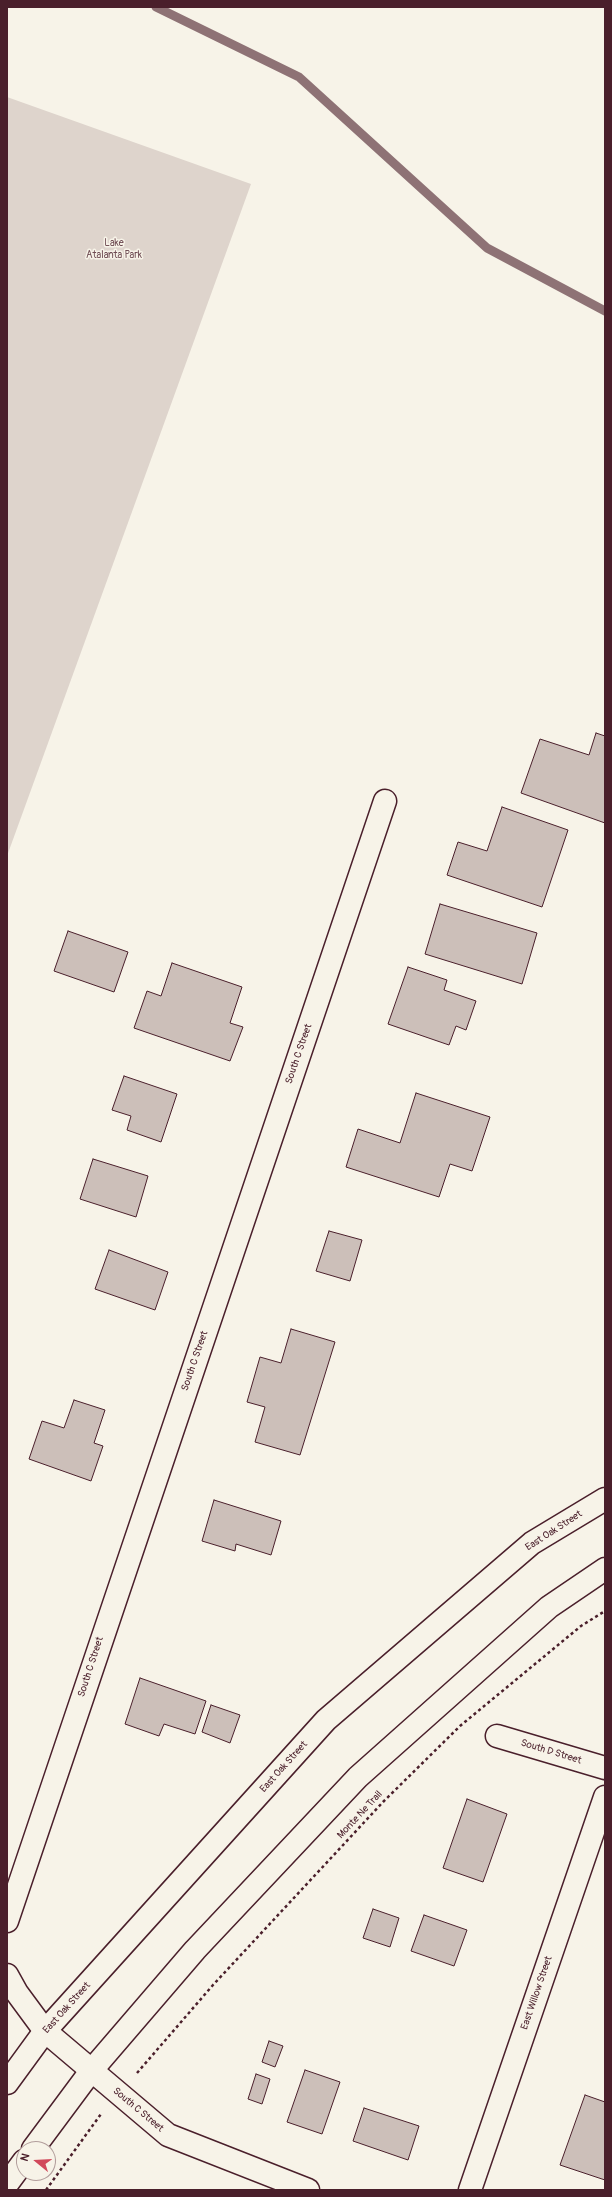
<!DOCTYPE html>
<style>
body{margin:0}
#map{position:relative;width:612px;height:2197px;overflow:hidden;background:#f7f3e8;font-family:Pangolin,sans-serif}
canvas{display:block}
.frame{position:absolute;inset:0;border:8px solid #4a1f2b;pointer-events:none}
.north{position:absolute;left:16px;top:2141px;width:40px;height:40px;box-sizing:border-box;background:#f7f3e8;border:1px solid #b29e9c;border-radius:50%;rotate:288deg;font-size:11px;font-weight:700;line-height:16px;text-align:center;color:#4a1f2b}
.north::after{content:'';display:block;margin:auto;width:14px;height:18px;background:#d1495b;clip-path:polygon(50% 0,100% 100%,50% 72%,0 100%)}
</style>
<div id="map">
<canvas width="612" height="2197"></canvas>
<div class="frame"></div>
<div class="north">N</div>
</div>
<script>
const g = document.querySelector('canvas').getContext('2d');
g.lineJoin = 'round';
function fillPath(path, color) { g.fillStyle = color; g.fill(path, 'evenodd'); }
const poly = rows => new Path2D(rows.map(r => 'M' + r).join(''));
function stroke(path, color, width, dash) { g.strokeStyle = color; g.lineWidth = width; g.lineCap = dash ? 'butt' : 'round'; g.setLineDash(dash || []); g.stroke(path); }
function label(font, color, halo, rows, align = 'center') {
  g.font = font + ' Pangolin,sans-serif'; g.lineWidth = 3; g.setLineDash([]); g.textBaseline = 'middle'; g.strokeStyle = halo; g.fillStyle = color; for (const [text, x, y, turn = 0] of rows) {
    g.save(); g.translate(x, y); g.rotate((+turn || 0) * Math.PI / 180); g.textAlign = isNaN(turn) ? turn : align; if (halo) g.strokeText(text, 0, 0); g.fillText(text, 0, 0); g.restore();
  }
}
fillPath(poly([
 [7,97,251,184,7,856]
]), '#ded4cc');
stroke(poly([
 [156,7,299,77,487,248,605,311]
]), '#8e7275', 9);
const building = poly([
 [596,733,605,736,605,823,521,793,540,739,589,755,596,733],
 [502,807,568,830,542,907,447,875,458,842,487,851,502,807],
 [440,904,537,933,522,984,425,954,440,904],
 [68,931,128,952,114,992,54,971,68,931],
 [172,963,242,987,230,1023,243,1027,230,1061,134,1028,147,991,161,996,172,963],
 [408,967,447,980,444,990,476,1001,466,1030,456,1026,449,1045,388,1024,408,967],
 [124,1076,177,1094,161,1142,127,1130,131,1116,112,1110,124,1076],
 [416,1093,490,1117,472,1171,450,1164,439,1197,346,1167,358,1129,400,1143,416,1093],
 [93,1159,148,1176,136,1217,80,1199,93,1159],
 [329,1231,362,1240,350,1281,316,1271,329,1231],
 [109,1250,168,1272,155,1310,95,1289,109,1250],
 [291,1329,335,1342,300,1455,255,1442,265,1407,247,1402,260,1357,281,1363,291,1329],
 [74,1400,105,1410,94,1443,103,1446,91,1481,29,1459,42,1421,64,1428,74,1400],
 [214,1500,281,1521,271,1555,236,1544,235,1551,202,1541,214,1500],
 [140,1678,206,1701,195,1734,164,1724,159,1736,125,1724,140,1678],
 [211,1705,240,1715,230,1743,202,1732,211,1705],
 [467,1799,507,1814,483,1882,443,1868,467,1799],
 [373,1909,399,1918,390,1947,363,1938,373,1909],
 [424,1915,467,1930,454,1966,411,1951,424,1915],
 [269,2041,283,2046,275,2067,262,2062,269,2041],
 [305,2070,340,2082,322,2134,287,2122,305,2070],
 [256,2074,270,2079,262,2104,248,2099,256,2074],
 [585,2095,605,2102,605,2180,560,2165,585,2095],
 [364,2108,419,2126,408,2160,353,2141,364,2108]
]);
fillPath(building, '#ccbfb9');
stroke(building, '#4a1f2b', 1);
const street = poly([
 [497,1736,605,1768],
 [7,1921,385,801],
 [7,1975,17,1993,45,2031,168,2135,308,2190],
 [470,2190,605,1797]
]);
const secondary = poly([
 [7,2083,45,2031,326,1720,532,1543,605,1499],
 [33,2149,91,2071,195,1950,358,1777,549,1607,605,1569],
 [7,2184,24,2161]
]);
stroke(street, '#4a1f2b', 25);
stroke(secondary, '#4a1f2b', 25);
stroke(poly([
 [137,2073,213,1985,383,1802,460,1726,581,1626,605,1611],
 [46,2190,101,2114]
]), '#4a1f2b', 2.5, [3, 3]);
stroke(street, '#f7f3e8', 22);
stroke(secondary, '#f7f3e8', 22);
label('10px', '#6f4c53', '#f7f3e8', [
 ["Lake",114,243],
 ["Atalanta Park",114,255]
]);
label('10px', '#4a1f2b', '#f7f3e8', [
 ["South C Street",299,1054,-71],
 ["South C Street",195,1361,-71],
 ["East Oak Street",554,1531,-33],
 ["South C Street",91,1667,-72],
 ["South D Street",551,1752,17],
 ["East Oak Street",284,1767,-48],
 ["Monte Ne Trail",360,1815,-47],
 ["East Willow Street",537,1993,-71],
 ["East Oak Street",67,2008,-48],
 ["South C Street",138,2110,40]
]);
</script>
